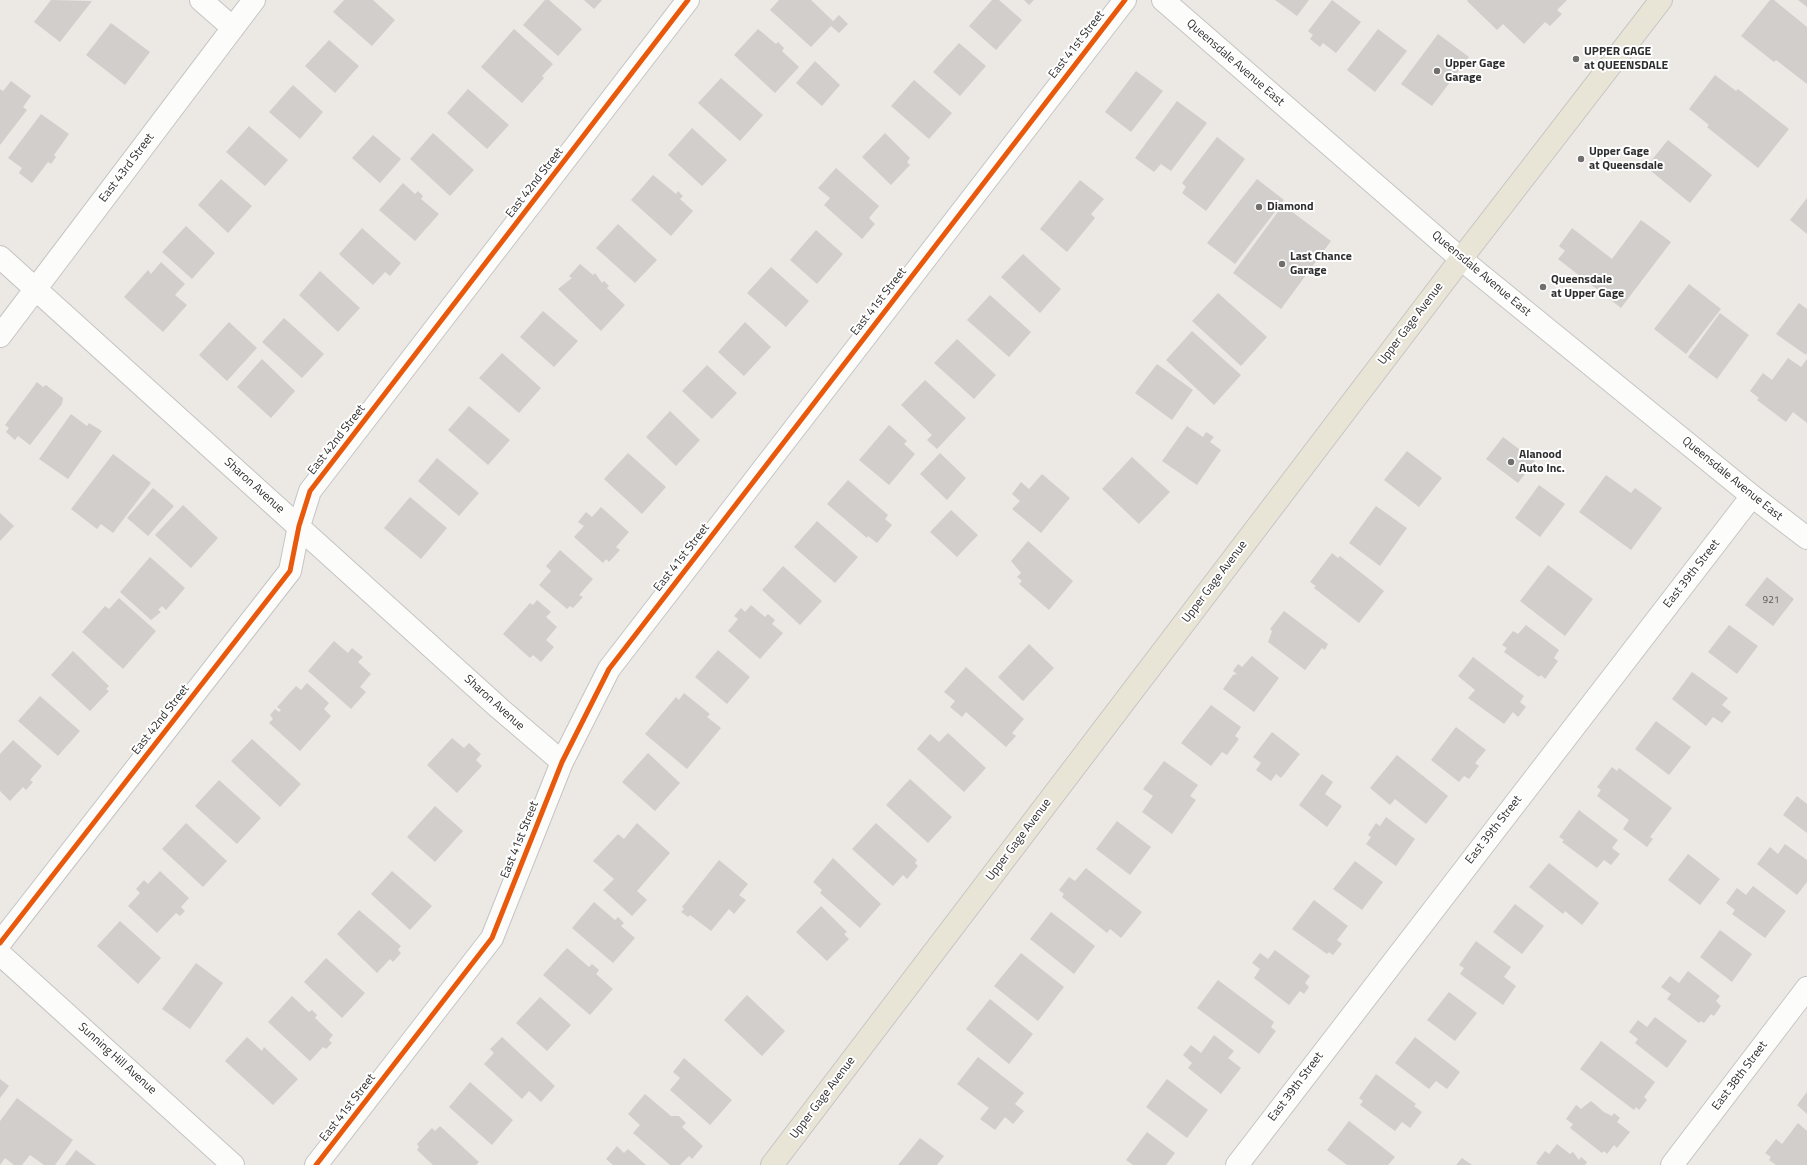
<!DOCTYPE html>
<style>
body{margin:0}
canvas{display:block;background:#ece8e4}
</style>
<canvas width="1807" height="1165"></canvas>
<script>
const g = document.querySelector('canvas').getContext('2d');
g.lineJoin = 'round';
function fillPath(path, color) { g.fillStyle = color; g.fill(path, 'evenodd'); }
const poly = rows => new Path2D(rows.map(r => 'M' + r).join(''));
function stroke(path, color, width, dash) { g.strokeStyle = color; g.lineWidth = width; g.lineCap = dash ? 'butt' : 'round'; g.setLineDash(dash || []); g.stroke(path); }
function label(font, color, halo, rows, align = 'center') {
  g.font = font + ' "Titillium Web",sans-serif'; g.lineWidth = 4; g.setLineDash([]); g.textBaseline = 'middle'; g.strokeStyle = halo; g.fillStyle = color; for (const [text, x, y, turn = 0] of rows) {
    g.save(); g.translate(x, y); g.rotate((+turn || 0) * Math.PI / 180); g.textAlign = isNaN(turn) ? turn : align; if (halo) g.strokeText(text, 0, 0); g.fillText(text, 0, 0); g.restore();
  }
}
fillPath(poly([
 [51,0,92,1,60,42,34,22],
 [344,0,373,0,395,20,372,46,333,12],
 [545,0,549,0,582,29,558,56,523,25],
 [584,0,602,0,594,9],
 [779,0,811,0,833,21,839,15,848,24,839,33,831,26,811,47,770,10],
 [992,0,999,0,1022,20,996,50,969,26],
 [1024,0,1034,0,1029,5],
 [1275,0,1309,0,1297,16],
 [1332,0,1361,22,1336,53,1323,43,1320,47,1310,39,1313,35,1308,31],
 [1468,0,1567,0,1557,10,1562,14,1550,26,1545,22,1524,44,1503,24,1497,30,1467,1],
 [1770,0,1774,0,1807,27,1807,84,1776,60,1774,62,1741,36],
 [1798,0,1807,0,1807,7],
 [111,23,150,52,125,85,86,55],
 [514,29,553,64,542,76,544,78,522,103,481,67],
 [758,29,776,44,778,42,784,48,782,51,799,67,775,93,734,55],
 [1378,29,1407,51,1375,92,1347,70],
 [1438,34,1469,57,1432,106,1401,84],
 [329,40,359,66,335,93,305,66],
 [959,43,986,66,960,96,933,72],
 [815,61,840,85,822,106,796,83],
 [1136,71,1163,91,1131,132,1105,112],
 [1715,75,1736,91,1738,89,1789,129,1758,168,1707,127,1709,125,1689,109],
 [721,78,763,115,740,141,698,103],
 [914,80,952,113,929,139,891,106],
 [11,81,31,96,23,107,27,110,0,145,0,89,3,91],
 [293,85,323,112,300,139,269,112],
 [468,89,509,125,487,149,447,113],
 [1177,101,1207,123,1171,171,1161,164,1154,172,1135,158],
 [41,114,69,134,54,155,56,157,51,164,48,162,32,183,19,173,22,168,8,158],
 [249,126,288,160,265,186,226,152],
 [692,128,727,160,702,186,668,155],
 [433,133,474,170,450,196,410,159],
 [885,133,910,158,907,162,910,165,891,185,862,157],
 [373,135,401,159,380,183,352,158],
 [1217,137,1245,159,1206,211,1182,193,1186,187,1182,183],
 [1668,140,1712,175,1690,203,1646,167],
 [836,168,879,206,869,218,875,224,862,239,824,205,830,198,818,188],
 [653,175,676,194,678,191,683,196,680,199,693,211,671,236,631,200],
 [221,179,252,206,228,233,198,205],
 [1257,179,1284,200,1235,264,1207,243],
 [1080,180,1104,199,1091,214,1095,218,1067,252,1040,229],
 [403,183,415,194,418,191,423,196,421,199,439,214,415,241,379,210],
 [1807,198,1807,234,1790,220],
 [1283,205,1331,241,1281,309,1233,273],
 [1641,220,1671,242,1621,308,1558,259,1565,251,1559,246,1572,228,1612,259],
 [618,224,657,260,635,283,596,248],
 [186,226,215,253,192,279,162,252],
 [362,228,401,263,390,276,385,272,373,285,339,254],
 [816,230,843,254,817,284,790,260],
 [1023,254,1061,289,1040,313,1001,277],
 [161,262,185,284,175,295,187,305,163,332,124,297,148,270,151,274],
 [580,264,593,275,595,273,602,283,604,281,609,286,607,288,625,305,601,331,558,289,572,278,569,276],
 [771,267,809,301,786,327,747,293],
 [320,271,360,308,338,332,299,295],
 [1689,284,1721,309,1686,354,1654,329],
 [1218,293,1267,337,1241,366,1192,321],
 [990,295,1031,332,1009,357,967,320],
 [1799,303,1807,309,1807,353,1806,355,1776,334],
 [543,311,578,341,554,367,520,337],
 [1720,313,1749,335,1717,379,1688,357],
 [284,318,324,354,302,378,262,342],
 [229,322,257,348,227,381,199,355],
 [745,322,771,347,744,376,718,352],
 [1192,331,1241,375,1214,405,1166,360],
 [957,339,996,375,974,399,934,363],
 [502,353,541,388,519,413,479,378],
 [1788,358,1801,367,1807,359,1807,423,1793,412,1786,422,1757,400,1759,398,1750,391,1763,373,1772,380],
 [262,359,295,391,271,418,237,387],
 [1157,364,1193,390,1172,420,1135,393],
 [707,365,737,393,712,419,682,391],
 [925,380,966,418,937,449,927,440,932,435,901,405],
 [37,382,43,387,46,385,63,398,62,404,30,445,18,436,15,440,6,432,9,428,5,425],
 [469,406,510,440,488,465,448,430],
 [670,411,700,440,676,466,646,437],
 [71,414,87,426,89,423,102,431,68,479,39,459],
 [889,425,907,441,904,444,915,454,889,485,859,460],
 [1187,426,1203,437,1206,432,1214,437,1210,442,1221,450,1197,485,1162,461],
 [1503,437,1535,461,1518,483,1486,459],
 [1407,451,1442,478,1419,507,1384,480],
 [628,453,666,487,642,514,604,479],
 [940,453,966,478,947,500,920,474],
 [113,454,151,483,113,533,101,524,97,529,71,509],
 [1132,457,1170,492,1139,524,1102,489],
 [437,458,479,493,459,516,418,481],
 [1042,474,1070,498,1041,533,1012,509,1020,501,1012,494,1021,482,1029,489],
 [1606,475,1631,493,1635,488,1662,508,1631,550,1579,512],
 [848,480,888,515,885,519,892,525,877,543,868,536,867,538,827,504],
 [1539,485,1565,504,1540,537,1515,518],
 [153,488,174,506,148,536,127,518],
 [410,497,447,528,421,559,384,528],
 [183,505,218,538,191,568,155,535],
 [1376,506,1407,528,1380,566,1349,543],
 [601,507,629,532,616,547,620,550,609,562,606,559,603,563,574,537,584,526,578,522,586,512,592,517],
 [951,510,978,535,957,557,930,532],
 [0,513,14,526,0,541],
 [817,521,858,557,835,583,794,547],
 [1028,541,1073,581,1049,610,1019,584,1022,581,1017,577,1021,573,1011,561],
 [560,550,593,579,579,595,583,597,573,608,570,606,567,609,539,585,551,571,546,566],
 [1332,553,1338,558,1340,556,1384,591,1359,623,1314,588,1316,586,1310,582],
 [150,557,185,588,166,610,162,606,158,610,161,612,151,620,120,592],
 [1548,565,1593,599,1565,636,1520,601],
 [783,566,822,601,800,625,762,590],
 [1767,577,1794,599,1773,626,1745,605],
 [119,598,156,631,123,669,82,632,105,606,109,609],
 [537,600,551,612,546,617,557,627,546,640,554,647,541,662,533,655,530,658,503,634,530,603,533,605],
 [751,605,765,617,768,614,775,620,772,624,783,633,760,659,728,631,738,619,734,616,741,608,745,612],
 [1284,611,1328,644,1325,650,1322,648,1305,670,1268,642,1272,631,1270,629],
 [1526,625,1559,650,1554,658,1558,661,1545,679,1541,675,1539,677,1504,652,1507,648,1502,645,1513,631,1518,634],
 [1729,625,1758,646,1737,674,1708,652],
 [334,641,348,653,352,648,363,657,358,662,371,674,360,687,366,692,351,709,308,671],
 [1029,644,1054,668,1023,701,998,677],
 [718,650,750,677,727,704,695,677],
 [73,651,109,686,106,689,109,691,90,711,51,675],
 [1252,656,1279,678,1254,712,1223,689,1233,675,1237,674,1233,671,1238,664,1242,667],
 [1473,657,1524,696,1520,702,1526,707,1518,717,1513,712,1504,724,1468,698,1475,690,1458,676],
 [966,667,1024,719,1012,733,1016,736,1006,747,966,712,962,717,950,707,955,701,944,692],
 [1692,672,1728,698,1722,705,1731,712,1722,723,1713,717,1706,726,1672,699],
 [307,683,329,703,324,709,331,716,300,751,269,723,273,719,270,715,275,709,279,712,281,710,277,707,296,686,301,690],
 [684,693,710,714,707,717,721,728,687,769,645,734,676,697,679,700],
 [40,696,80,731,58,756,18,721],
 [1211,705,1241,727,1235,736,1239,739,1227,755,1222,752,1211,766,1181,743],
 [1656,721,1691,747,1669,775,1635,749],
 [1456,727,1486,750,1475,763,1479,766,1469,779,1464,776,1459,782,1431,760],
 [1272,732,1300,754,1281,778,1276,774,1271,781,1256,770,1261,763,1253,757],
 [948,733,986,768,964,792,917,749,930,734,939,742],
 [452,738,464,748,469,743,481,754,476,760,482,766,457,793,427,765],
 [252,739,301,784,280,807,231,761],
 [13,740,42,766,30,780,33,782,26,790,23,787,10,801,0,791,0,754],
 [648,753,680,783,655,811,622,782],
 [1397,755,1448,796,1426,824,1395,799,1390,805,1370,788],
 [1164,761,1198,785,1190,796,1196,800,1172,834,1142,812,1153,796,1143,789],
 [1612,767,1617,771,1619,768,1672,808,1650,837,1653,839,1647,847,1623,829,1629,820,1597,796,1601,790,1597,787],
 [1322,774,1333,782,1325,794,1342,806,1327,827,1299,805],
 [910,779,952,817,928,843,886,805],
 [219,780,261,818,237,844,195,806],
 [1797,796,1807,804,1807,833,1783,815],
 [435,806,463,831,435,862,407,837],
 [1579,810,1618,840,1612,848,1620,854,1611,865,1604,860,1597,868,1562,842,1564,840,1559,837],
 [1386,817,1415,839,1396,866,1366,844,1371,837,1368,835,1376,823,1380,826],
 [1117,821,1151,847,1130,875,1096,849],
 [186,823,227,861,203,887,162,849],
 [637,823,670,853,637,891,647,900,632,916,603,890,614,879,593,861,618,834,624,839],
 [876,823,917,860,915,863,918,866,907,879,903,875,893,886,852,849],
 [1785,844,1807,860,1807,882,1797,895,1757,864,1770,847,1778,854],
 [1688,854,1720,879,1700,905,1668,880],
 [833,858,881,904,860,928,820,893,822,890,813,882],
 [719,860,748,884,739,895,746,900,734,914,729,909,711,931,690,915,688,917,681,912,684,909,682,907],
 [1355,861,1383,882,1362,910,1333,889],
 [1549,863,1599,903,1582,925,1565,911,1563,914,1529,887],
 [1086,868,1142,912,1121,938,1110,929,1107,933,1062,897,1064,894,1059,890,1069,877,1075,881],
 [160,871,189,898,181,907,185,911,180,916,176,913,157,933,128,906,140,893,136,889,144,880,148,884],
 [392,871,432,906,410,930,371,894],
 [1753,886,1786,911,1765,938,1732,914,1735,910,1726,903,1737,888,1746,895],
 [1314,900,1348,926,1337,940,1342,944,1333,955,1329,952,1327,954,1292,929],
 [594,902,615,920,618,917,624,923,621,926,635,938,613,963,572,928],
 [1515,904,1544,926,1522,954,1493,932],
 [821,906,847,932,844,934,849,939,827,961,796,932],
 [359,910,401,946,398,950,401,953,393,962,390,959,377,973,337,934],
 [1051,912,1095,946,1074,974,1030,939],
 [120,921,161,958,138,984,97,946],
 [1720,930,1752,954,1732,982,1700,957],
 [1476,941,1511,967,1504,977,1516,986,1503,1005,1460,974,1464,968,1459,965],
 [567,948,589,967,592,964,599,970,596,974,613,989,590,1015,543,975],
 [1275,950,1310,976,1305,983,1309,987,1304,994,1300,991,1289,1005,1254,978,1260,969,1252,963,1260,953,1268,959],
 [1021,953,1064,987,1038,1021,994,986],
 [326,958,365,993,342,1018,304,982],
 [196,963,223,983,190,1029,162,1009],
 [1688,971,1720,996,1716,1001,1721,1006,1714,1016,1711,1014,1704,1023,1701,1021,1699,1023,1667,999,1671,994,1661,987,1670,976,1679,983],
 [1218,980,1274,1022,1271,1027,1276,1031,1259,1054,1197,1008],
 [1449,992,1477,1013,1455,1041,1427,1020],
 [747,995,785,1031,762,1056,724,1020],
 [292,996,309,1012,312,1010,317,1015,315,1018,333,1035,329,1040,332,1043,326,1049,323,1047,310,1061,268,1022],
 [540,997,571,1025,547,1051,516,1023],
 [990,999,1033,1034,1009,1064,966,1029],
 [1655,1017,1687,1041,1667,1068,1635,1043,1638,1039,1629,1032,1638,1020,1647,1027],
 [1214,1035,1234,1051,1228,1058,1241,1068,1221,1094,1188,1068,1192,1063,1183,1055,1191,1045,1201,1053],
 [247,1037,262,1051,264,1047,298,1079,273,1105,225,1061],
 [502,1037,555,1086,541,1102,529,1091,522,1099,484,1064,494,1053,490,1049],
 [1415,1037,1460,1072,1447,1089,1436,1081,1429,1089,1395,1063],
 [1601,1041,1655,1082,1644,1097,1647,1100,1639,1110,1636,1107,1634,1110,1580,1069],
 [978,1057,1024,1093,1015,1104,1024,1111,1013,1124,1005,1117,995,1130,980,1119,989,1108,957,1084],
 [684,1058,732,1100,710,1125,670,1090,680,1078,673,1072],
 [1376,1074,1416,1104,1414,1106,1422,1112,1410,1128,1402,1122,1395,1131,1360,1105,1363,1101,1359,1098],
 [0,1079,9,1086,0,1098],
 [1167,1079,1208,1110,1187,1138,1146,1107],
 [470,1082,513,1120,492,1145,449,1107],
 [1807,1092,1807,1114,1797,1105],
 [645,1094,671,1116,679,1116,686,1123,682,1127,703,1146,692,1159,689,1156,680,1165,670,1165,633,1133,640,1125,628,1114],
 [17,1098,73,1140,55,1165,44,1165,30,1155,22,1165,14,1165,5,1158,0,1165,0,1121],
 [1591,1101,1604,1112,1612,1116,1614,1113,1620,1118,1617,1122,1630,1132,1617,1148,1614,1145,1607,1154,1604,1151,1602,1153,1570,1128,1573,1124,1566,1119,1576,1105,1581,1109],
 [1349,1121,1395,1157,1388,1165,1347,1165,1327,1150],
 [1798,1123,1807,1131,1807,1165,1776,1165,1769,1160,1771,1157,1765,1153,1776,1139,1782,1144],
 [440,1126,479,1162,476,1165,433,1165,417,1150,419,1147,417,1144,432,1128,435,1131],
 [1147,1132,1175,1153,1166,1165,1133,1165,1126,1160],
 [920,1138,944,1156,937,1165,898,1165],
 [1557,1144,1570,1154,1573,1152,1579,1160,1581,1157,1587,1162,1585,1165,1538,1165,1536,1163,1545,1151,1549,1154],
 [617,1146,624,1153,628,1149,646,1165,613,1165,606,1159],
 [76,1150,96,1165,65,1165],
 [1462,1158,1472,1165,1456,1165]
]), '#d1cecb');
const minor = poly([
 [201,0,233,28],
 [1163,0,1461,259,1752,496,1807,538],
 [0,257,499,708,562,762],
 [0,336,254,0],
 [0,943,290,571,299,526,310,491,688,0],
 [0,954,233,1165],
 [316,1165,492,938,562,762,609,669,1125,0],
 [1237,1165,1752,496],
 [1672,1165,1807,988]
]);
const major = poly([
 [772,1165,1461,259,1661,0]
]);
stroke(minor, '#c5c4c5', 24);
stroke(major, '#c6c5c4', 24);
stroke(minor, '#fcfcfb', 22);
stroke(major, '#e8e4d6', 22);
stroke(poly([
 [0,943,290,571,299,526,310,491,688,0],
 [316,1165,492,938,562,762,609,669,1125,0]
]), '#e8590c', 5);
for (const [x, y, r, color] of [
 [1576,59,4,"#706f6e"],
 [1437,71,4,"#706f6e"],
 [1581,159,4,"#706f6e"],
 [1259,207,4,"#706f6e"],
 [1282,264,4,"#706f6e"],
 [1543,287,4,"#706f6e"],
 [1511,462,4,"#706f6e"]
]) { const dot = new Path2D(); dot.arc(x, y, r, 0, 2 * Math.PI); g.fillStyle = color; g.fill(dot); stroke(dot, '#fff', 1.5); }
label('10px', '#585857', null, [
 ["921",1771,601]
]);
label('12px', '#2e2e2e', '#fff', [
 ["East 41st Street",1077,45,-52],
 ["Queensdale Avenue East",1235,63,41],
 ["East 43rd Street",127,168,-53],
 ["East 42nd Street",535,183,-52],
 ["Queensdale Avenue East",1481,274,40],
 ["East 41st Street",879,302,-52],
 ["Upper Gage Avenue",1411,324,-53],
 ["East 42nd Street",337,440,-52],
 ["Queensdale Avenue East",1732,479,39],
 ["Sharon Avenue",254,486,42],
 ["East 41st Street",682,558,-52],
 ["East 39th Street",1692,574,-52],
 ["Upper Gage Avenue",1215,582,-53],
 ["Sharon Avenue",494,703,42],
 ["East 42nd Street",161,720,-52],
 ["East 39th Street",1494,830,-52],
 ["East 41st Street",520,840,-68],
 ["Upper Gage Avenue",1019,840,-53],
 ["Sunning Hill Avenue",117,1059,42],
 ["East 38th Street",1740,1076,-53],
 ["East 39th Street",1296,1087,-53],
 ["Upper Gage Avenue",823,1098,-53],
 ["East 41st Street",348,1108,-52]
]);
label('bold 12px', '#2e2e2e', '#fff', [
 ["UPPER GAGE",1584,52],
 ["at QUEENSDALE",1584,66],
 ["Upper Gage",1445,64],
 ["Garage",1445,78],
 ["Upper Gage",1589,152],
 ["at Queensdale",1589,166],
 ["Diamond",1267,207],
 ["Last Chance",1290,257],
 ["Garage",1290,271],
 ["Queensdale",1551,280],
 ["at Upper Gage",1551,294],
 ["Alanood",1519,455],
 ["Auto Inc.",1519,469]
], 'left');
</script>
